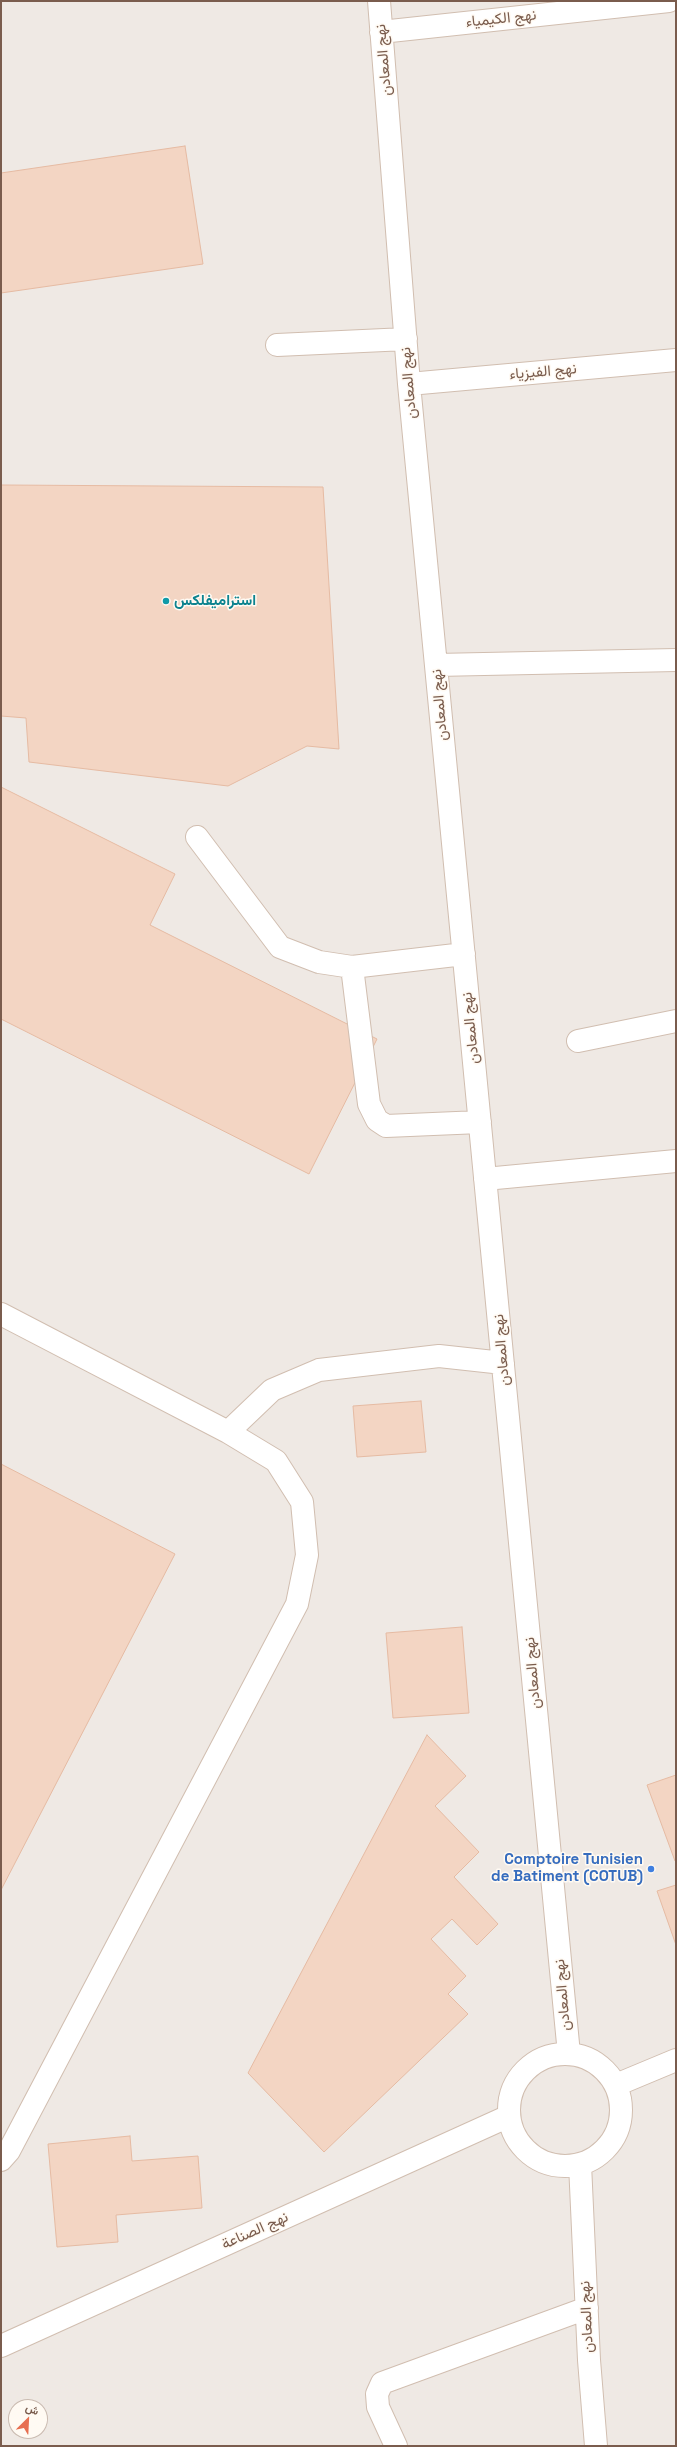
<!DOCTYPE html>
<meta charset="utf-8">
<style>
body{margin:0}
#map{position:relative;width:677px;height:2447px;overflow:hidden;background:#fdf6ec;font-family:"Space Grotesk",Vazirmatn,sans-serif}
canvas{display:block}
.frame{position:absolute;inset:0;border:2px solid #7a5c4d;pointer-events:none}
.north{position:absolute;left:8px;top:2399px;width:40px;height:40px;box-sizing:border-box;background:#fffaf3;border:1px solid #cabbb1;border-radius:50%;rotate:24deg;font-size:11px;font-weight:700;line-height:16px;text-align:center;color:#7a5c4d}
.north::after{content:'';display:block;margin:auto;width:14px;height:18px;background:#e76f51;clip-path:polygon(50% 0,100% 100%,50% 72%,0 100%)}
</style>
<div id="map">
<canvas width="677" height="2447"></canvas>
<div class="frame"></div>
<div class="north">ش</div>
</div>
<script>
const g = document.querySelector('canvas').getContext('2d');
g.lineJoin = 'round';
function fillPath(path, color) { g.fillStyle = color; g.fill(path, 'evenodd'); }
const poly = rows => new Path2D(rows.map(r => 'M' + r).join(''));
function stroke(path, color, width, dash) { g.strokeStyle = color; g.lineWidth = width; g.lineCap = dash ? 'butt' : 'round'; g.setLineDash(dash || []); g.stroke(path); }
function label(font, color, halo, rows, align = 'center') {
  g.font = font + ' "Space Grotesk",Vazirmatn,sans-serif'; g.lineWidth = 3; g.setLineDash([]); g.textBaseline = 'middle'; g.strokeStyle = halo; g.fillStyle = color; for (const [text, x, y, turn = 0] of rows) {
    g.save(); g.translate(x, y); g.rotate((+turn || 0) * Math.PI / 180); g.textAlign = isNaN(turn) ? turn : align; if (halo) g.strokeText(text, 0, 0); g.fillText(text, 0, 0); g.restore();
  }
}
fillPath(poly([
 [1,1,676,1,676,2446,1,2446],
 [16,2407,40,2407,40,2431,16,2431]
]), '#efe9e4');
const building = poly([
 [185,146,203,264,1,293,1,173,185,146],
 [1,485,323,487,339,749,307,746,228,786,29,762,26,718,1,716,1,485],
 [1,787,175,874,150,925,377,1039,309,1174,1,1019,1,787],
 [421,1401,426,1452,357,1457,353,1406,421,1401],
 [1,1464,175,1554,1,1890,1,1464],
 [462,1627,469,1713,393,1718,386,1633,462,1627],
 [427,1735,466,1776,435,1806,479,1852,454,1877,498,1924,477,1945,452,1919,431,1939,466,1976,448,1994,468,2014,324,2152,248,2073,427,1735],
 [676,1775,676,1861,675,1861,647,1785,676,1775],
 [676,1885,676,1945,657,1891,676,1885],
 [130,2136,132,2161,198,2156,202,2208,116,2215,118,2242,57,2247,48,2144,130,2136]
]);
fillPath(building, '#f3d5c3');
stroke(building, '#e6bba3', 1);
const minor = poly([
 [379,1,409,384,569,2054],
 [381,32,669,1],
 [277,345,406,339],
 [409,384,676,360],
 [436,665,676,660],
 [197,837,280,947,319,962,352,967,464,954],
 [352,967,369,1104,377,1120,386,1126,480,1122],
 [578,1041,676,1021],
 [485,1179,676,1161],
 [1,1314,228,1432,276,1461,302,1502,307,1555,297,1604,9,2151,1,2160],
 [228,1432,272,1390,319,1370,439,1356,503,1363],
 '509 2110a56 56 0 1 1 112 0a56 56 0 1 1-112 0Z',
 [616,2085,676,2060],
 [580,2164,589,2360,596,2446],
 [1,2346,509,2116],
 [396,2446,378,2407,377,2394,382,2383,587,2308]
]);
stroke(minor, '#d1beb0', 24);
stroke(minor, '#fff', 22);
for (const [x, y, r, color] of [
 [166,601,4,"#0f9aa8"],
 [651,1869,4,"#3f7fe0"]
]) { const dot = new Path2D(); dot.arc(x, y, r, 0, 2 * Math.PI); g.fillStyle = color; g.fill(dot); stroke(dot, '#fffaf3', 1.5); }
label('15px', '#7a5c4d', '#fffaf3', [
 ["نهج الكيمياء",501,19,-6],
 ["نهج المعادن",384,60,-95],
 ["نهج الفيزياء",543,372,-5],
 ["نهج المعادن",409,383,-95],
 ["نهج المعادن",440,705,-95],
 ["نهج المعادن",471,1028,-96],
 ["نهج المعادن",502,1350,-95],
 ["نهج المعادن",533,1673,-95],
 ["نهج المعادن",563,1995,-95],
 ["نهج الصناعة",255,2231,-24],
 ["نهج المعادن",587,2317,-93]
]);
label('bold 15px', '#0d838f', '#fffaf3', [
 ["استراميفلكس",174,601]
], 'left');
label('bold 15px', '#366cbe', '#fffaf3', [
 ["Comptoire Tunisien",643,1860],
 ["de Batiment (COTUB)",643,1877]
], 'right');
</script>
